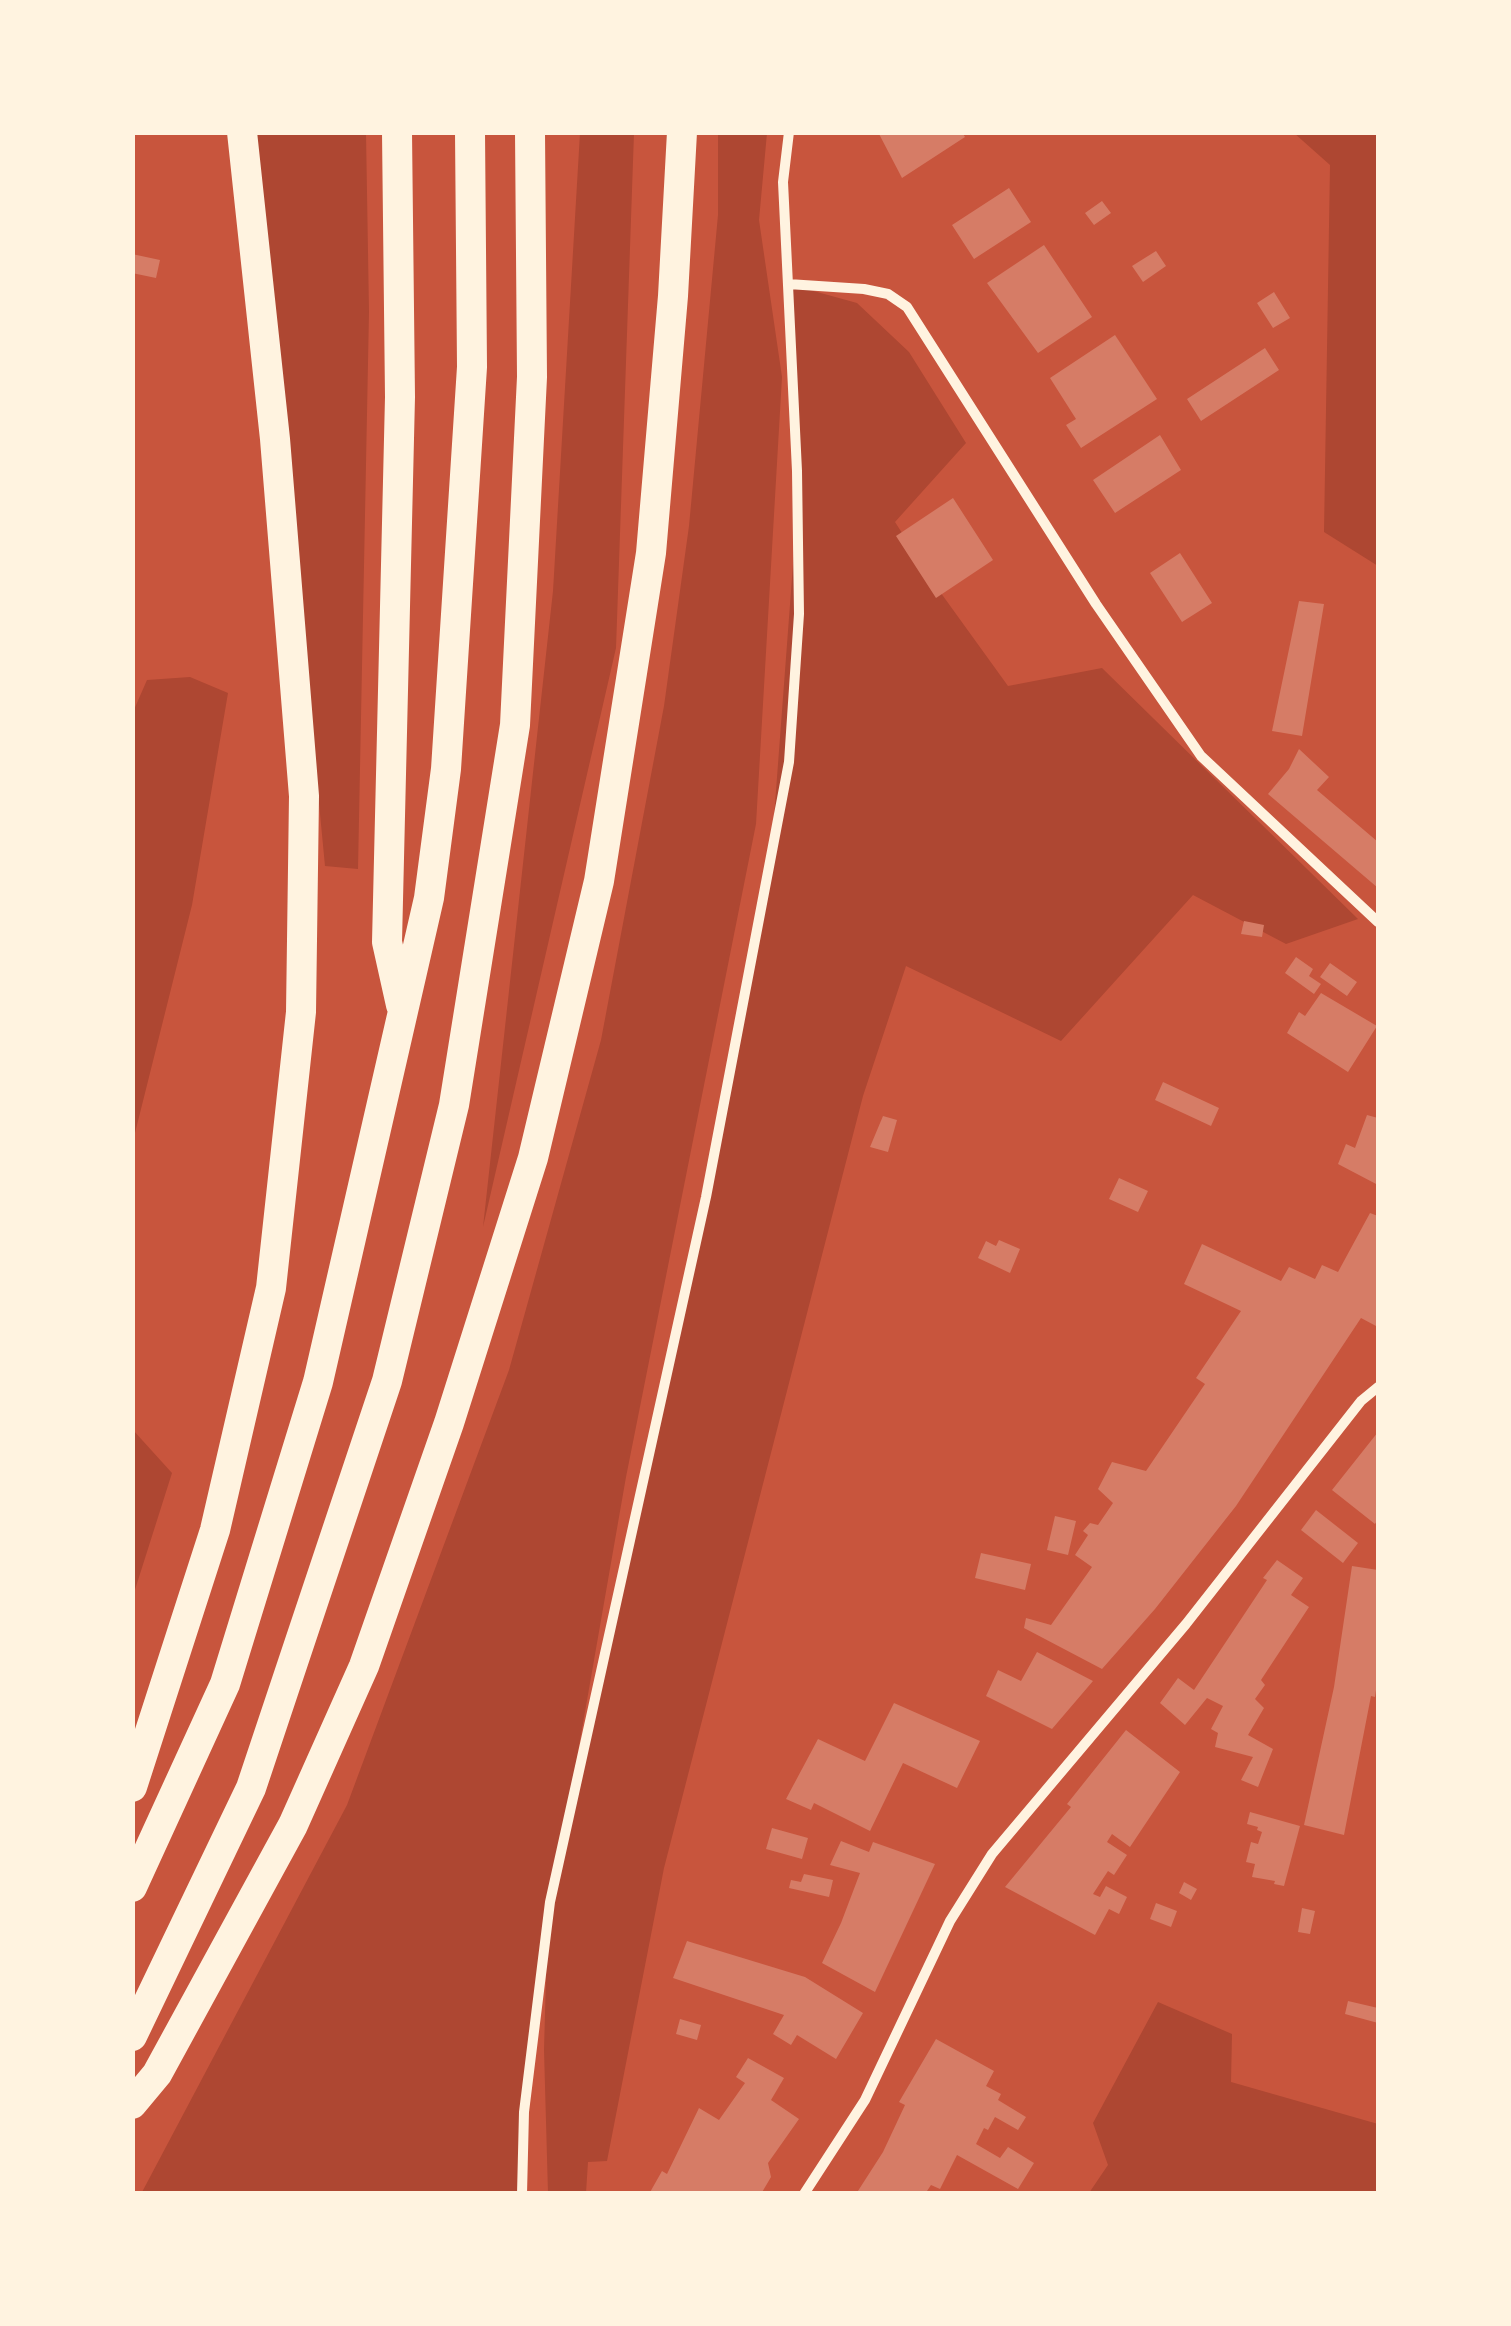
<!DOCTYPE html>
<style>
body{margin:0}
#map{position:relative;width:1511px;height:2326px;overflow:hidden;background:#c8553d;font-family:"Zilla Slab",serif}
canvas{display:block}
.frame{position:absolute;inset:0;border:135px solid #fff3e0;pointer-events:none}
</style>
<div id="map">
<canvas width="1511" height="2326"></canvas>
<div class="frame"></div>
</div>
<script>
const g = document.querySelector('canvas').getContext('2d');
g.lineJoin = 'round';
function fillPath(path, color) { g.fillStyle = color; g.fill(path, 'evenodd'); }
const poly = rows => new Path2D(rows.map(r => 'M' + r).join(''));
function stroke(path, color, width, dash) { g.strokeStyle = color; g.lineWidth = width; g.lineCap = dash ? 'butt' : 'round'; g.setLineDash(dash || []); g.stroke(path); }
fillPath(poly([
 [255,133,366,133,369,312,358,869,325,866],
 [580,133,634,133,616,648,483,1227,553,591],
 [718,133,767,133,759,220,782,377,756,824,626,1477,557,1872,706,1197,771,857,798,498,788,284,857,303,909,352,966,443,895,522,938,589,1008,686,1102,668,1358,919,1286,944,1193,895,1061,1041,906,966,863,1096,664,1868,607,2161,588,2162,586,2193,548,2193,544,2050,547,1941,524,2112,522,2193,141,2194,347,1805,509,1370,601,1040,664,706,689,526,718,215],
 [1294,133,1378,133,1378,566,1324,532,1330,165],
 [190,677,228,693,192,905,133,1141,133,712,147,680],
 [133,1430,172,1473,133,1596],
 [1158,2002,1232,2034,1231,2082,1378,2124,1378,2193,1089,2193,1108,2165,1093,2123]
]), '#ae4732');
fillPath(poly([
 [878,132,962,132,965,137,902,178],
 [1009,188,1031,222,974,259,952,225],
 [1102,201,1111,213,1094,225,1085,213],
 [1044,245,1092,317,1038,353,987,283],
 [1156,251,1166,266,1143,282,1132,266],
 [132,254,160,260,156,278,132,273],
 [1274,292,1290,318,1273,328,1257,303],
 [1115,335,1157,399,1081,448,1066,425,1076,419,1050,378],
 [1265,348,1279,370,1201,421,1187,399],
 [1160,435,1181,470,1115,513,1093,480],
 [953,498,993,560,936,598,896,536],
 [1180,553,1212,603,1182,622,1150,573],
 [1299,601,1324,604,1302,736,1272,731],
 [1299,749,1329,777,1317,790,1378,842,1378,888,1268,794,1289,769],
 [1244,921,1264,925,1262,937,1241,934],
 [1296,957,1313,969,1309,976,1321,984,1314,994,1285,973],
 [1330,963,1357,982,1347,996,1320,977],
 [1321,993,1377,1026,1348,1072,1287,1033,1299,1012,1305,1016],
 [1163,1082,1219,1108,1211,1126,1155,1100],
 [1367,1115,1378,1118,1378,1185,1338,1164,1346,1144,1355,1148],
 [883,1116,897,1120,888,1152,870,1147],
 [1119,1178,1148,1191,1138,1212,1109,1199],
 [1370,1213,1378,1216,1378,1322,1376,1326,1361,1318,1236,1506,1155,1609,1102,1669,1024,1628,1026,1618,1051,1625,1092,1567,1075,1555,1088,1535,1083,1531,1090,1523,1098,1525,1113,1503,1098,1489,1112,1462,1146,1471,1205,1384,1196,1378,1241,1311,1184,1284,1202,1244,1281,1281,1289,1267,1315,1279,1322,1265,1338,1272],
 [999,1240,1020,1249,1010,1273,978,1258,986,1241,996,1246],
 [1378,1432,1378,1519,1375,1524,1332,1490],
 [1316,1510,1358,1543,1343,1563,1301,1530],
 [1055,1516,1076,1521,1068,1555,1047,1550],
 [981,1553,1031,1564,1025,1590,975,1578],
 [1277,1560,1303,1578,1291,1595,1309,1607,1261,1680,1265,1685,1255,1699,1264,1708,1248,1735,1273,1749,1258,1787,1241,1780,1253,1757,1215,1747,1218,1733,1211,1729,1223,1706,1207,1698,1185,1725,1160,1703,1178,1678,1194,1690,1267,1580,1263,1578],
 [1352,1566,1378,1570,1378,1676,1375,1697,1371,1696,1344,1835,1304,1825,1334,1687],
 [1037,1652,1093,1681,1052,1729,986,1696,998,1670,1021,1681],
 [894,1703,980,1741,957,1788,903,1763,870,1831,814,1803,811,1810,786,1799,818,1739,865,1761],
 [1126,1730,1180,1772,1130,1847,1112,1834,1107,1842,1127,1855,1114,1875,1108,1871,1093,1894,1100,1897,1106,1886,1127,1897,1119,1914,1109,1909,1095,1935,1005,1887,1071,1807,1067,1804],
 [1250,1812,1300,1826,1284,1886,1274,1884,1275,1881,1252,1877,1255,1864,1246,1862,1251,1842,1258,1844,1262,1832,1257,1830,1258,1827,1247,1824],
 [772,1828,808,1838,802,1859,766,1849],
 [841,1841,869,1852,873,1842,935,1864,875,1992,822,1963,841,1923,860,1873,830,1865],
 [804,1874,833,1880,829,1897,789,1888,791,1880,801,1882],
 [1184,1882,1197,1889,1191,1900,1179,1893],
 [1156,1903,1177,1911,1171,1927,1150,1919],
 [1302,1908,1315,1911,1310,1934,1298,1932],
 [687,1941,805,1977,863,2013,836,2059,797,2035,791,2045,773,2034,784,2015,673,1978],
 [1348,2001,1378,2008,1378,2023,1345,2014],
 [680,2019,701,2025,697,2040,676,2034],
 [936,2039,994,2071,986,2086,1001,2094,998,2100,1026,2117,1018,2130,995,2117,988,2130,984,2128,976,2144,1000,2158,1008,2147,1034,2163,1018,2189,957,2155,940,2189,931,2185,925,2194,856,2194,883,2152,905,2105,899,2102],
 [748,2058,784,2078,771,2100,799,2119,768,2163,771,2177,761,2194,649,2194,662,2171,667,2174,699,2108,719,2120,745,2083,736,2077]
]), '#d67c66');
stroke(poly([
 [788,284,864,289,888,294,907,307,1096,604,1201,756,1378,922],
 [522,2194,524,2112,550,1902,706,1197,789,762,799,614,797,471,783,182,789,132],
 [804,2194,865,2100,950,1921,992,1854,1186,1624,1361,1401,1378,1387]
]), '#fff3e0', 10);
stroke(poly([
 [397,132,400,397,387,942,401,1005],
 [132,1787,215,1530,271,1288,301,1012,304,796,275,439,242,132],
 [132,1887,225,1684,318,1382,429,898,446,769,472,367,470,132],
 [132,2036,251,1788,387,1381,454,1105,515,725,532,377,530,132],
 [132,2104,157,2074,293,1825,364,1666,449,1423,533,1158,599,881,651,553,673,296,682,132]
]), '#fff3e0', 30);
</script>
